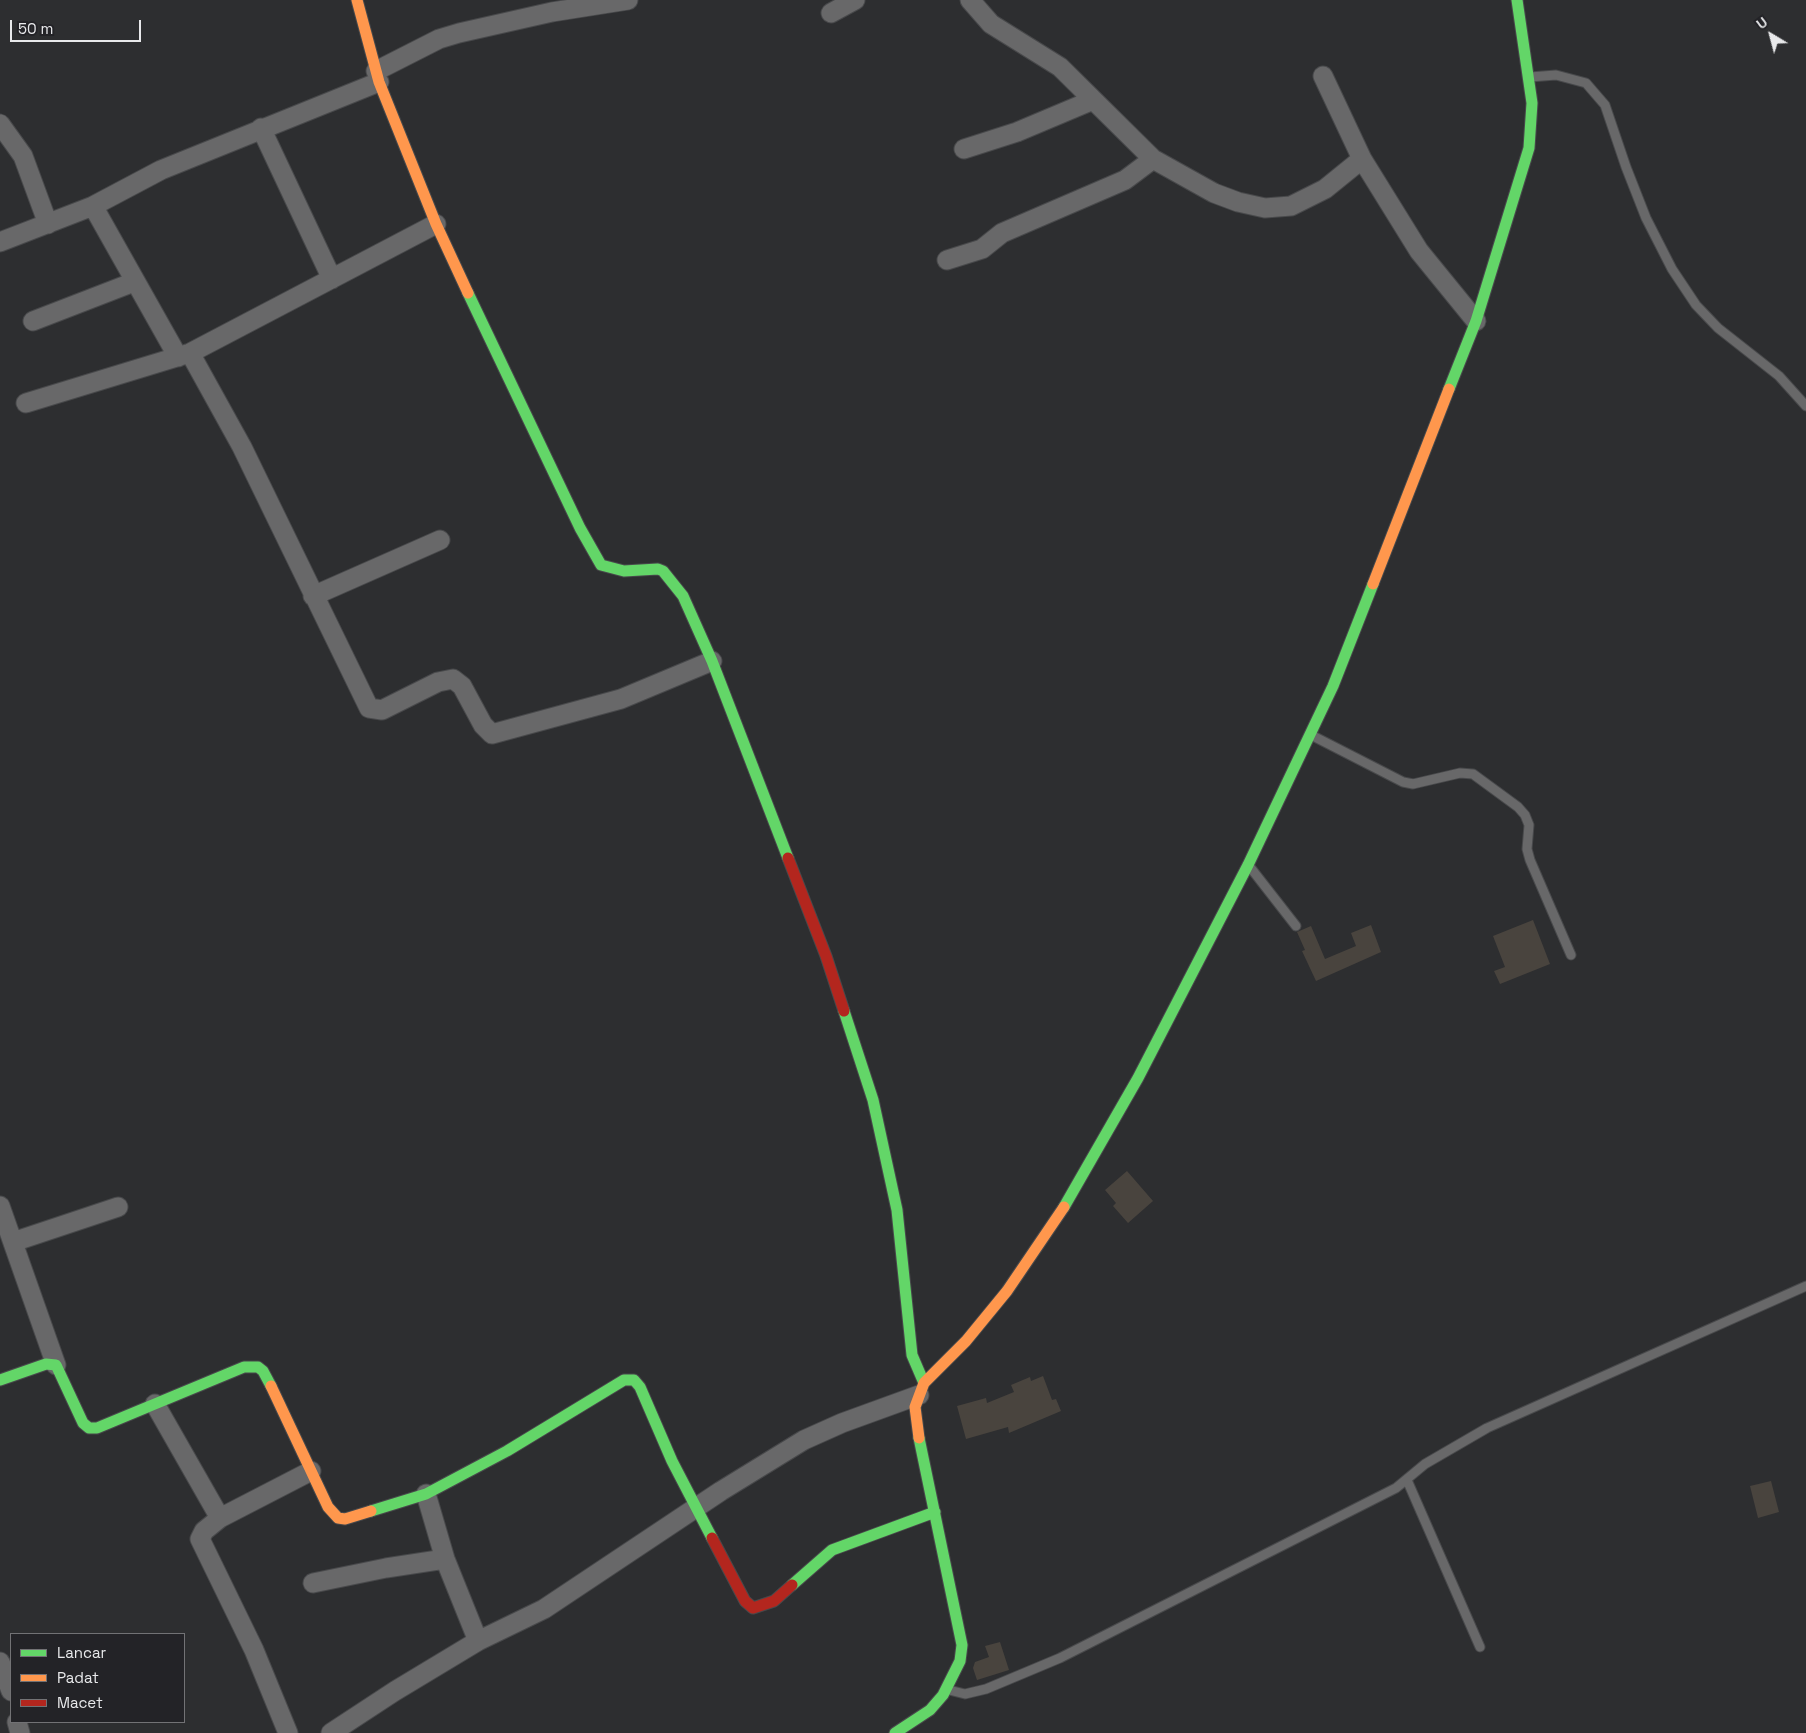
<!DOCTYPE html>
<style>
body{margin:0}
#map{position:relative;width:1806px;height:1733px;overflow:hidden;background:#2d2e30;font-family:"Space Grotesk",sans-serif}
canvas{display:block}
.legend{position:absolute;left:10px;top:1633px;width:175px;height:90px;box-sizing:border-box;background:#232327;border:1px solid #727275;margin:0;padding:6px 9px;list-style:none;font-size:15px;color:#e8e9eb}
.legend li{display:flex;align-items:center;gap:10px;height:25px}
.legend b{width:25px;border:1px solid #727275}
.north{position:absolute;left:1746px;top:10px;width:50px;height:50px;-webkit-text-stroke:4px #232327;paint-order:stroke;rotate:323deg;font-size:14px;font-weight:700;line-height:20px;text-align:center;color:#e8e9eb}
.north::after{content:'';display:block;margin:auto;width:18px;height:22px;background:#e8e9eb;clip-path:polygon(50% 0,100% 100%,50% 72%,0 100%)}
.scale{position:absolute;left:10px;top:20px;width:131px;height:22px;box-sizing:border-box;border:2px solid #e8e9eb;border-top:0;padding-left:6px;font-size:15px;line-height:18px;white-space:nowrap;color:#e8e9eb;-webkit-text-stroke:4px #232327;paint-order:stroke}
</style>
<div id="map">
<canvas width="1806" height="1733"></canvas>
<ul class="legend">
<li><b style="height:6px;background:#63d668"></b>Lancar</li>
<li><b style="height:6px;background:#ff974d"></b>Padat</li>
<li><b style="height:6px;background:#b3261e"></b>Macet</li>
</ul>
<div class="north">U</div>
<div class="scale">50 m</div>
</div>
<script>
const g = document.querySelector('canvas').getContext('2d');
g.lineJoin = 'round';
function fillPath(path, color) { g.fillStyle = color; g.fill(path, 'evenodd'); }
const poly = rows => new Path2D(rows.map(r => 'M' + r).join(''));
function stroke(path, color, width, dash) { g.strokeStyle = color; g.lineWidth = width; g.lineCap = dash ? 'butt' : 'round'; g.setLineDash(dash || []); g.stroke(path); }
fillPath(poly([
 [1533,920,1550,964,1500,984,1494,971,1505,967,1493,936],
 [1371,925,1381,952,1316,981,1302,951,1305,950,1297,932,1311,926,1325,959,1356,946,1351,933],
 [1127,1171,1153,1201,1128,1223,1113,1206,1116,1203,1105,1190],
 [1043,1376,1052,1400,1056,1399,1061,1411,1009,1433,1008,1427,966,1439,957,1406,986,1398,987,1403,1014,1392,1011,1385,1030,1377,1031,1381],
 [1771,1481,1779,1512,1758,1518,1750,1486],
 [1000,1642,1009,1670,977,1680,973,1668,975,1662,989,1657,985,1646]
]), '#49443e');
const lane = poly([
 [1530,77,1556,75,1586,83,1605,105,1626,167,1646,218,1672,269,1696,305,1718,328,1779,376,1806,406],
 [1313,736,1403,782,1413,784,1460,773,1473,774,1518,807,1525,815,1529,825,1527,849,1530,860,1571,955],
 [1250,867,1296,926],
 [1407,1480,1480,1647],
 [949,1690,965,1694,986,1689,1060,1658,1396,1488,1425,1464,1487,1428,1806,1286]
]);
const street = poly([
 [970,0,991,24,1060,67,1153,159,1214,193,1238,202,1265,208,1291,206,1325,189,1362,159],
 [831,13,855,0],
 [376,71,439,39,459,33,552,12,628,0],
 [1323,76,1362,159,1419,251,1476,321],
 [0,124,23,156,48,224],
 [261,128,332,279],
 [964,149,1017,132,1093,100],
 [93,206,178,357],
 [0,242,93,206,161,170,379,82],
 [947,260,982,249,1002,233,1125,180,1153,159],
 [33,321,134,282],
 [190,353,242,447,369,708,382,710,438,682,453,679,462,686,483,725,492,734,621,699,712,661],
 [26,403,190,353,436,224],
 [313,596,440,540],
 [0,1206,56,1365],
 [13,1242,118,1207],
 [155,1404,220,1518,204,1531,200,1539,254,1650,288,1733],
 [426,1494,445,1559,478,1641],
 [220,1518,311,1471],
 [313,1583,386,1568,445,1559],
 [0,1662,11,1691],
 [17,1722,20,1733],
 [331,1733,395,1691,478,1641,544,1609,721,1491,804,1440,842,1423,919,1395]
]);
const fast = poly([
 [468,293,580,528,601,565,624,571,658,569,663,571,683,596,712,661,788,858],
 [1449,389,1476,321,1529,148,1532,103,1517,0],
 [844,1011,873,1100,897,1210,912,1355,924,1383],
 [1064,1207,1138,1078,1248,865,1333,686,1373,584],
 [0,1380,46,1364,56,1365,83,1423,89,1428,97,1428,244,1367,258,1367,263,1371,271,1386],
 [371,1511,426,1494,507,1451,624,1380,634,1380,640,1387,672,1461,712,1538],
 [792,1585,832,1550,935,1512],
 [895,1733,930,1710,943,1695,960,1661,962,1645,919,1438]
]);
const slow = poly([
 [357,0,379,82,436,224,468,293],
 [1373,584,1449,389],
 [271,1386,328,1507,338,1518,345,1519,371,1511],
 [919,1438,915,1407,924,1383,966,1341,1007,1291,1064,1207]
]);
const jam = poly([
 [788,858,826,956,844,1011],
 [712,1538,745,1601,753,1608,774,1601,792,1585]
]);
stroke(lane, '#48494b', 11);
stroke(street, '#48494b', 21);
stroke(fast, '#48494b', 13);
stroke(slow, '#48494b', 13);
stroke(jam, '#48494b', 13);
stroke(lane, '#686869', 9);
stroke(street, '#686869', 19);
stroke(fast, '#63d668', 11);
stroke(slow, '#ff974d', 11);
stroke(jam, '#b3261e', 11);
</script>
